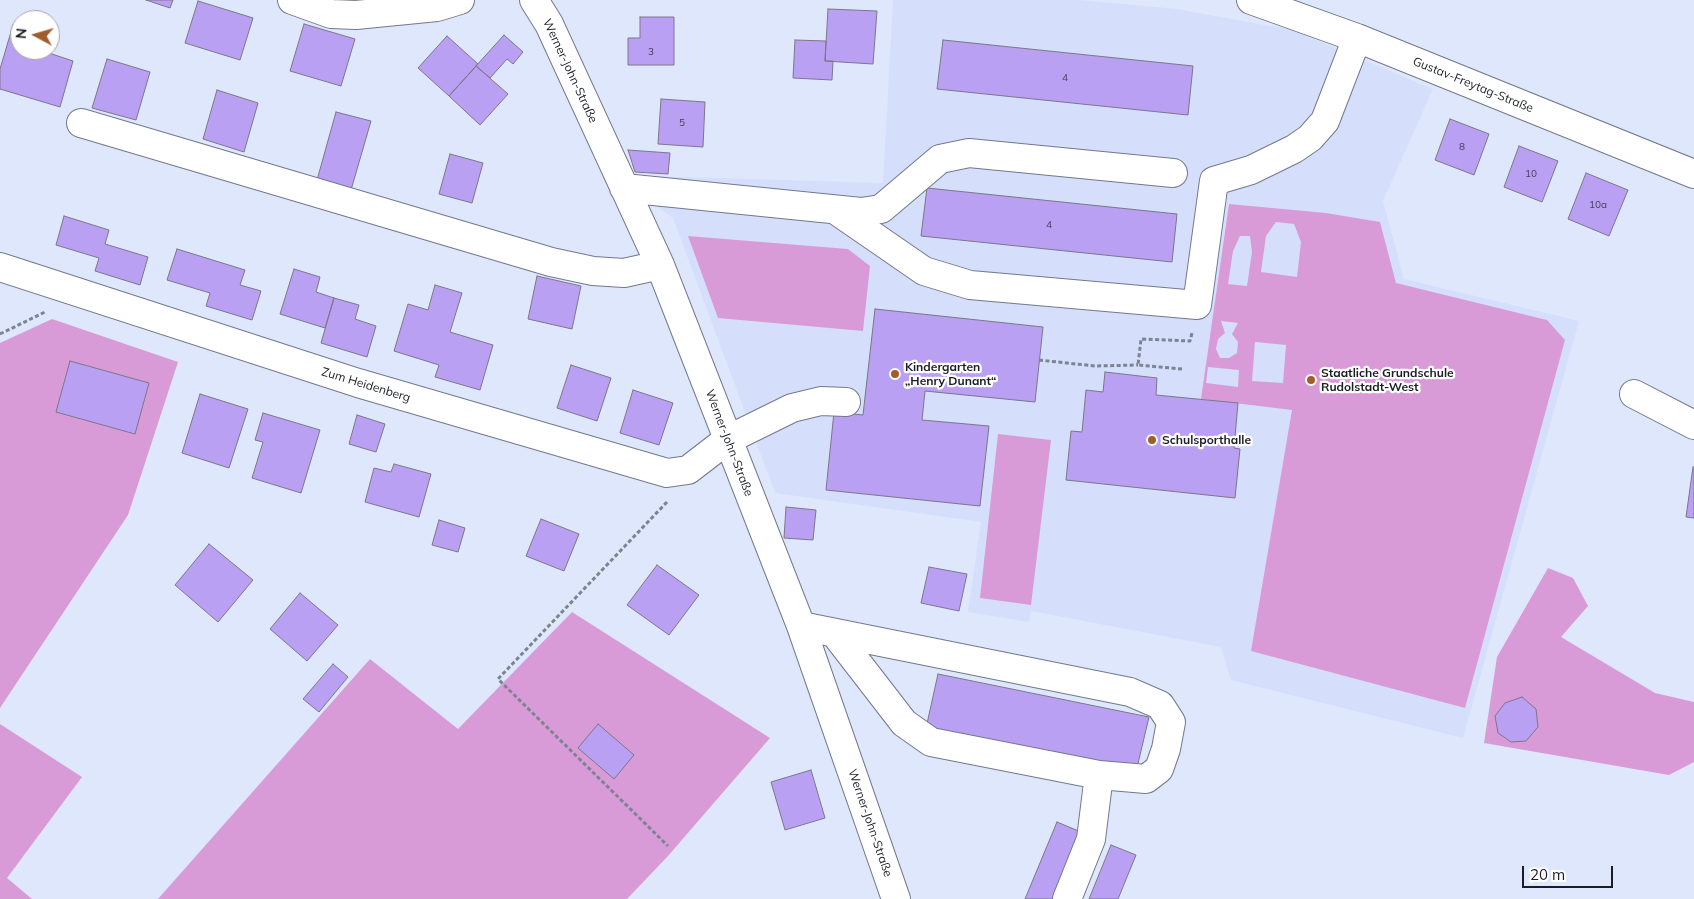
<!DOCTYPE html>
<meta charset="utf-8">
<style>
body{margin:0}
#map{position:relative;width:1694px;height:899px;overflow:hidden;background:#dee7fc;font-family:Mulish,sans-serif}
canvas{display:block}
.north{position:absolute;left:10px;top:10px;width:50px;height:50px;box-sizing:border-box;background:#fff;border:1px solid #a3a5a7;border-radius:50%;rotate:276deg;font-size:14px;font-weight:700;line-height:20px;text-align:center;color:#1a1d24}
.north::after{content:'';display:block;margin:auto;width:18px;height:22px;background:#a05e2c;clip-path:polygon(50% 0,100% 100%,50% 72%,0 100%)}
.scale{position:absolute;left:1522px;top:866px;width:91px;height:22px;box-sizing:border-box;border:2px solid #1a1d24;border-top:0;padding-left:6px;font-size:15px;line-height:18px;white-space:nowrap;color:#1a1d24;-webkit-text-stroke:4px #fff;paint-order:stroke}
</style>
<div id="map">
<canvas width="1694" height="899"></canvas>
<div class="north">N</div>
<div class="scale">20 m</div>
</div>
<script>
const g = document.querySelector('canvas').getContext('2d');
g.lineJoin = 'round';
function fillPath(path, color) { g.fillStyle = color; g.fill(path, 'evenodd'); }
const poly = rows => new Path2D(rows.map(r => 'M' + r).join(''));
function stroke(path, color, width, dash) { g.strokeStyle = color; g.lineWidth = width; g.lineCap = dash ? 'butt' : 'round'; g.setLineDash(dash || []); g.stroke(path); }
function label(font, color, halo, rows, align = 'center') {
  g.font = font + ' Mulish,sans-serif'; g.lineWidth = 4.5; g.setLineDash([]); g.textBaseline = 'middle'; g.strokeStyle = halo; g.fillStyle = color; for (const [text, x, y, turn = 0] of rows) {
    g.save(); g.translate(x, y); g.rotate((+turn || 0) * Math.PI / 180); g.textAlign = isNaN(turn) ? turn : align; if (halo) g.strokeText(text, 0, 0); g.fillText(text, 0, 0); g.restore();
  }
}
fillPath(poly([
 [893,0,1079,0,1177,9,1292,30,1433,89,1383,201,1404,279,1579,321,1463,738,1231,680,1221,647,1031,611,1029,622,968,612,981,522,775,493,673,218,651,202,650,176,883,183]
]), '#d5dffc');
fillPath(poly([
 [1229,204,1326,213,1380,222,1396,283,1547,320,1565,340,1465,708,1251,651,1292,410,1201,399],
 [1276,222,1294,224,1301,242,1297,277,1261,272,1266,236],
 [1240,236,1250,236,1252,252,1247,286,1228,284,1233,251],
 [1221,321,1238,323,1232,334,1238,342,1237,353,1229,358,1220,358,1216,349,1218,339,1225,333],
 [1255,342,1286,345,1283,383,1252,381],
 [1208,367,1239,370,1238,387,1206,383],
 [688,236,848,249,870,266,863,331,718,318],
 [52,319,178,362,128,515,0,708,0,343],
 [998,434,1051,440,1031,605,980,598],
 [1548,568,1573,578,1588,606,1561,637,1655,693,1694,702,1694,762,1669,775,1484,743,1497,657],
 [572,612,770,738,668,856,627,899,158,899,370,659,458,729],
 [0,724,82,777,7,878,32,899,0,899]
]), '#d99bd7');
const building = poly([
 [146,0,173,0,170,8,146,0],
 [198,1,253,18,240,60,185,43,198,1],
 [828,9,877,11,873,64,825,61,828,9],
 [640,17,674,17,674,65,628,65,628,38,640,38,640,17],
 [304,24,355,39,341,86,290,71,304,24],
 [13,25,20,27,20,50,40,50,73,61,60,107,0,89,0,69,13,25],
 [504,35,523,52,513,64,507,59,490,78,476,66,504,35],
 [447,36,478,64,449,96,418,68,447,36],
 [795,40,826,41,825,61,833,61,832,80,793,78,795,40],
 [943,40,1193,66,1188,115,937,89,943,40],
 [107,59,150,72,136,120,92,108,107,59],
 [476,66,508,94,480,125,449,96,476,66],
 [217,90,258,103,244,152,203,139,217,90],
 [661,99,705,102,703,147,658,144,661,99],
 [336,112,371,121,351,190,317,180,336,112],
 [1450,119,1489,134,1474,175,1435,160,1450,119],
 [1519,146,1558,161,1542,202,1504,187,1519,146],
 [628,150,670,153,668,174,635,172,628,150],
 [450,154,483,163,472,203,439,194,450,154],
 [1586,173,1628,190,1609,236,1568,219,1586,173],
 [927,188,1177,214,1172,262,921,236,927,188],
 [64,216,109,230,105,244,148,257,140,285,95,271,99,258,56,245,64,216],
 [177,249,245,270,240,285,261,291,252,320,206,306,210,293,167,280,177,249],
 [294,269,320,277,316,292,334,298,325,328,280,314,294,269],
 [537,276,581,286,572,329,528,319,537,276],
 [435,285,462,293,450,332,493,345,480,390,435,377,439,365,394,351,408,304,428,310,435,285],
 [334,298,359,305,355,319,376,326,367,357,321,343,334,298],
 [875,309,1043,327,1035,402,925,391,922,420,989,426,980,506,826,490,834,412,863,415,875,309],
 [70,361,149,383,135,434,56,412,70,361],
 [571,365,611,378,597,421,557,408,571,365],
 [1105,372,1157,378,1156,395,1238,403,1234,448,1240,449,1235,498,1066,480,1071,431,1082,432,1086,390,1103,392,1105,372],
 [633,390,673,403,659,445,620,433,633,390],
 [200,394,248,409,229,468,182,453,200,394],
 [263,413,320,430,301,493,252,478,263,442,255,440,263,413],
 [357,415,385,424,376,452,349,444,357,415],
 [394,464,431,474,419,517,365,502,374,468,391,472,394,464],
 [1693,467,1694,467,1694,518,1686,517,1693,467],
 [786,507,816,510,813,540,784,538,786,507],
 [541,519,579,534,564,571,526,556,541,519],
 [439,520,465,528,458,552,432,545,439,520],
 [209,544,253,580,218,622,175,585,209,544],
 [657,565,699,595,669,635,627,605,657,565],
 [929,567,967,574,959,611,921,603,929,567],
 [300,593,338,625,307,661,270,629,300,593],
 [333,664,348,677,319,712,303,699,333,664],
 [938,674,1149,717,1136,772,926,728,938,674],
 [1522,697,1536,709,1538,727,1526,741,1511,742,1498,733,1495,716,1505,703,1522,697],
 [598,724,634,755,614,779,578,748,598,724],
 [811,770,825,818,785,830,771,782,811,770],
 [1057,822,1081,832,1053,899,1025,899,1057,822],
 [1111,845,1136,855,1118,899,1089,899,1111,845]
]);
fillPath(building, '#baa0f2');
stroke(building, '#7c768a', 1);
const minor = poly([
 [292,0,331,14,356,15,437,7,460,0],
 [534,0,549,24,660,265,801,626,896,899],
 [1251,0,1357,38,1694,174],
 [81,123,551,262,593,271,624,273,660,265],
 [624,188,861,212,881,209,940,159,969,153,1173,173],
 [837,211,924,271,970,285,1197,305,1214,181,1251,170,1294,149,1310,138,1325,121,1357,38],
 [0,267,358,383,667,473,688,470,727,440,792,408,821,401,846,402],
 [1634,394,1694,425],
 [801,626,1130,692,1160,705,1171,722,1166,749,1159,769,1146,779,1099,775,1091,839,1067,899],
 [836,635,904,723,931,742,1099,775]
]);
stroke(minor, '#72798d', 30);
stroke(poly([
 [0,334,45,312],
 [1039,360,1095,366,1138,365],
 [1182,369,1138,365,1141,339,1190,341,1192,333],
 [667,502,498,679,668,846]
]), '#7d8391', 3, [4, 2.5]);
stroke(minor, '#fff', 28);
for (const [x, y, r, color] of [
 [895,374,5,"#a05e2c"],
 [1311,380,5,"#a05e2c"],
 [1152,440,5,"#a05e2c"]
]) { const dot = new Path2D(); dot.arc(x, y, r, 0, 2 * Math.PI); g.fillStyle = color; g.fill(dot); stroke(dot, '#fff', 2); }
label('10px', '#423e58', null, [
 ["3",651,52],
 ["4",1065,78],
 ["5",682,123],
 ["8",1462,147],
 ["10",1531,174],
 ["10a",1598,205],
 ["4",1049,225]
]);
label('12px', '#1a1d24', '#fff', [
 ["Werner-John-Straße",570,71,65],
 ["Gustav-Freytag-Straße",1473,85,22],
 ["Zum Heidenberg",366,385,17],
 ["Werner-John-Straße",729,443,69],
 ["Werner-John-Straße",870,823,71]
]);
label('bold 12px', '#1a1d24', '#fff', [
 ["Kindergarten",905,367],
 ["„Henry Dunant“",905,381],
 ["Staatliche Grundschule",1321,373],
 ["Rudolstadt-West",1321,387],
 ["Schulsporthalle",1162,440]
], 'left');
</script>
